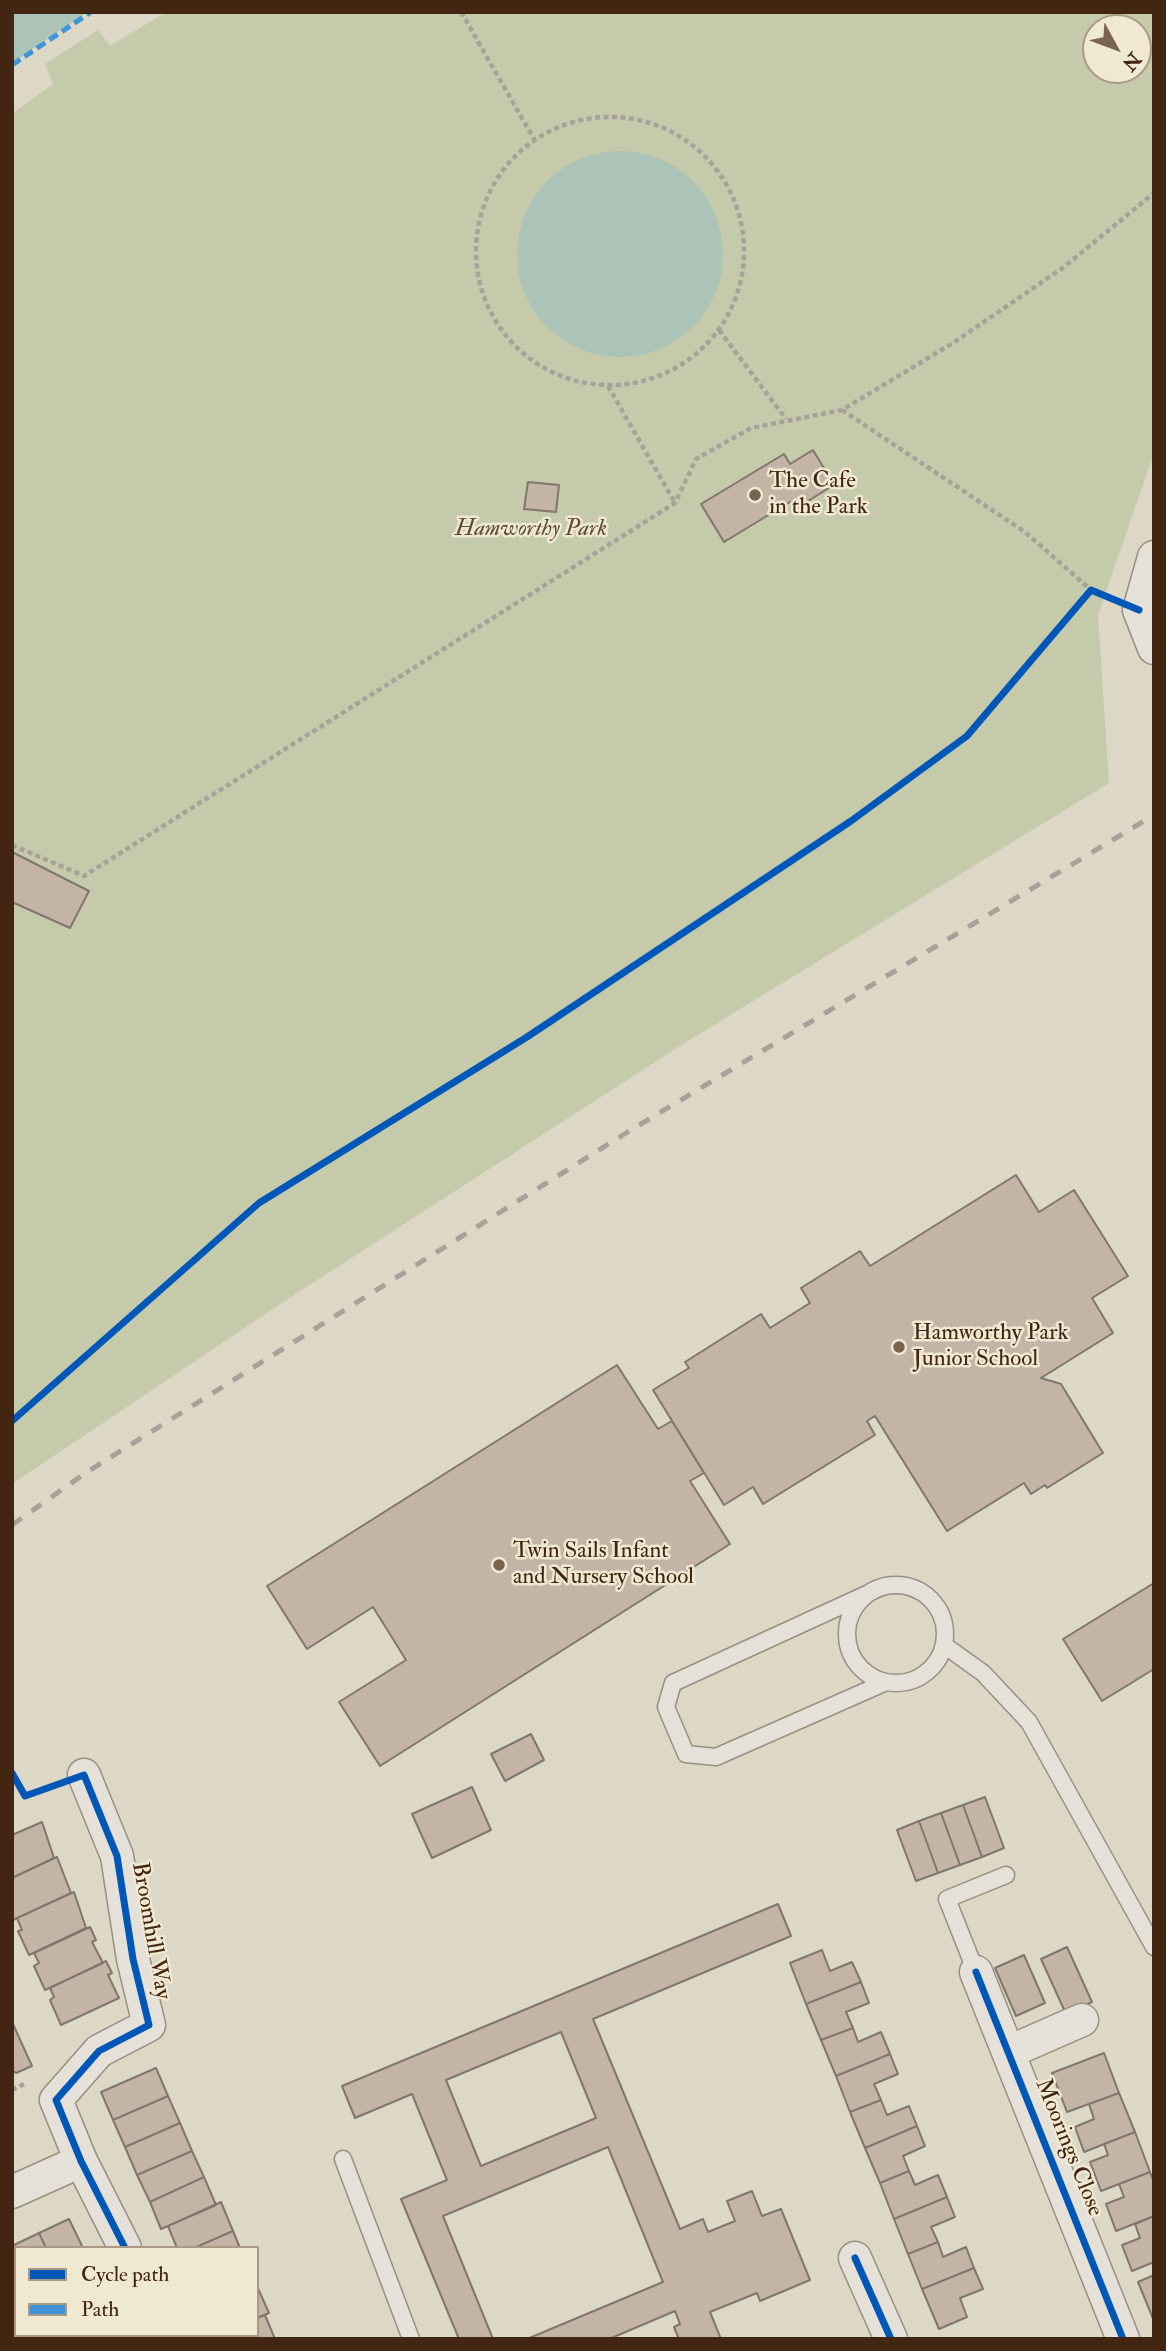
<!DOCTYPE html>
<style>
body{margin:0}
#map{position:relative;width:1166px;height:2351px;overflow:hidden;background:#ddd7c5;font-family:"IM FELL Double Pica",serif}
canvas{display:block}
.frame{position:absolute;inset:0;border:14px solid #422611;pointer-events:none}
.legend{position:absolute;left:14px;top:2246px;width:245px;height:91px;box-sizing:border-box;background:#efe8d3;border:2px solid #aa9a85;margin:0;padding:9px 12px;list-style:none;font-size:21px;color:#422611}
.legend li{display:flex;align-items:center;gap:14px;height:35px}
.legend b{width:35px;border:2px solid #aa9a85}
.north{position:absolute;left:1082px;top:14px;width:70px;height:70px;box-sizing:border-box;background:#efe8d3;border:2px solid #aa9a85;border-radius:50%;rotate:131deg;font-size:19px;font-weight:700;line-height:28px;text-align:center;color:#422611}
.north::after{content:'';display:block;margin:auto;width:24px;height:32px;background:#786450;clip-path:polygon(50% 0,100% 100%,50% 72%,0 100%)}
</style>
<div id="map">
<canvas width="1166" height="2351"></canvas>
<div class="frame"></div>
<ul class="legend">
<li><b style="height:9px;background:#0057b8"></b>Cycle path</li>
<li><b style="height:9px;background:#3f95d3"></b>Path</li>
</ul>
<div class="north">N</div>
</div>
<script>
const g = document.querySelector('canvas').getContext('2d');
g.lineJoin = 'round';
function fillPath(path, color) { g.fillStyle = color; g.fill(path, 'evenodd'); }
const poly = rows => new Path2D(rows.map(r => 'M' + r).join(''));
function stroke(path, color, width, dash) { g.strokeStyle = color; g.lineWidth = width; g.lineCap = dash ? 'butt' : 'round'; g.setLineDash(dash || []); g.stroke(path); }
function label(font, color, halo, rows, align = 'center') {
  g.font = font + ' "IM FELL Double Pica",serif'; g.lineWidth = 5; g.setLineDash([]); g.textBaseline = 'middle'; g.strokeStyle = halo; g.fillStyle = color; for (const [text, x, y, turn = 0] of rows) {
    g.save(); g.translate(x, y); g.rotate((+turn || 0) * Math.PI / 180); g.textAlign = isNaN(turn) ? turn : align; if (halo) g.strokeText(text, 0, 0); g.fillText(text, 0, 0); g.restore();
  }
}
fillPath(poly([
 [166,12,1154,12,1154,453,1098,615,1109,783,683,1044,291,1297,12,1484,12,114,53,84,45,64,98,30,110,46],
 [1096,28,1138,28,1138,70,1096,70]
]), '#c5cbaa');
fillPath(poly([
 [12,12,87,12,12,63],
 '517 254a103 103 0 1 1 206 0a103 103 0 1 1-206 0Z'
]), '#acc4b7');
const building = poly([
 [813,450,834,485,795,509,790,502,724,542,701,504,784,454,790,464,813,450],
 [528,482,559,485,556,512,524,509,528,482],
 [12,852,89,891,70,928,12,902,12,852],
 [1016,1175,1039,1212,1074,1190,1128,1276,1092,1298,1113,1333,1041,1378,1061,1384,1103,1453,1047,1488,1045,1485,1031,1494,1024,1483,947,1531,875,1416,867,1421,875,1435,763,1504,753,1487,724,1505,653,1390,689,1368,685,1362,761,1314,770,1328,810,1303,801,1288,860,1251,870,1266,1016,1175],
 [617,1365,658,1429,672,1421,704,1473,690,1481,730,1544,380,1766,339,1702,406,1660,373,1607,307,1649,267,1586,617,1365],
 [1154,1583,1154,1669,1102,1701,1063,1639,1154,1583],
 [531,1734,544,1760,505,1781,491,1754,531,1734],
 [472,1787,491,1830,432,1858,412,1814,472,1787],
 [985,1797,1004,1848,982,1857,963,1805,985,1797],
 [963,1805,982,1857,960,1865,941,1813,963,1805],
 [941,1813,960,1865,938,1873,919,1821,941,1813],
 [919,1821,938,1873,916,1881,897,1830,919,1821],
 [42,1822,54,1858,12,1878,12,1835,42,1822],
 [57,1857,71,1893,13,1920,12,1878,57,1857],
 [74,1892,86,1928,29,1955,18,1931,22,1930,17,1918,74,1892],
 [778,1904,791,1936,593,2019,680,2229,703,2219,708,2232,735,2221,727,2201,752,2191,762,2216,781,2209,810,2280,760,2301,757,2293,710,2312,721,2339,679,2339,674,2327,680,2324,675,2311,609,2339,527,2339,663,2282,608,2147,443,2216,493,2339,459,2339,401,2199,447,2180,412,2094,355,2118,342,2086,778,1904],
 [561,2032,596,2118,481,2166,446,2080,561,2032],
 [90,1927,96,1940,92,1942,103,1963,45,1990,34,1966,39,1963,34,1953,90,1927],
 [1067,1947,1092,2002,1066,2014,1041,1959,1067,1947],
 [822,1950,830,1971,852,1962,861,1982,806,2004,790,1963,822,1950],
 [1024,1955,1045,2003,1016,2016,995,1968,1024,1955],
 [106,1961,112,1973,108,1975,119,1998,61,2025,50,2000,54,1997,50,1988,106,1961],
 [861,1982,869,2003,846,2012,853,2028,821,2040,806,2004,861,1982],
 [12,2022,32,2066,16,2073,12,2070,12,2022],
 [853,2028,858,2042,881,2032,890,2054,836,2076,821,2040,853,2028],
 [1104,2053,1119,2093,1067,2112,1052,2073,1104,2053],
 [890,2054,898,2074,874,2084,881,2100,850,2112,836,2076,890,2054],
 [156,2068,168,2096,113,2120,101,2092,156,2068],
 [1119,2093,1135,2132,1084,2152,1075,2127,1094,2119,1089,2104,1119,2093],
 [168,2096,180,2123,125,2147,113,2120,168,2096],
 [881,2100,887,2115,909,2106,917,2126,865,2148,850,2112,881,2100],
 [180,2123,192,2151,137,2175,125,2147,180,2123],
 [917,2126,925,2146,903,2156,909,2171,880,2183,865,2148,917,2126],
 [1135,2132,1150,2172,1101,2191,1090,2162,1108,2155,1104,2144,1135,2132],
 [192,2151,204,2177,150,2202,137,2175,192,2151],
 [909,2171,915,2185,938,2175,947,2197,894,2219,880,2183,909,2171],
 [1150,2172,1154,2182,1154,2216,1116,2231,1106,2204,1124,2197,1119,2184,1150,2172],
 [204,2177,216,2205,161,2229,150,2202,204,2177],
 [947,2197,955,2217,931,2227,938,2242,908,2254,894,2219,947,2197],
 [221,2202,233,2231,194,2248,177,2248,168,2226,221,2202],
 [1154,2216,1154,2262,1132,2271,1122,2245,1140,2238,1135,2224,1154,2216],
 [69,2219,83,2248,46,2248,39,2233,69,2219],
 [233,2231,240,2248,194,2248,233,2231],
 [39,2233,46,2248,16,2248,16,2254,12,2246,39,2233],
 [938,2242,943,2257,966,2247,974,2268,922,2289,908,2254,938,2242],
 [12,2247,16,2254,16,2316,13,2317,12,2247],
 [974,2268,983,2289,960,2298,967,2317,939,2329,922,2289,974,2268],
 [1154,2275,1154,2321,1138,2282,1154,2275],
 [257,2286,269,2313,257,2318,257,2286],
 [265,2315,275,2339,211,2339,218,2335,257,2335,257,2318,265,2315],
 [81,2335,117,2335,119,2339,74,2339,81,2335]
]);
fillPath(building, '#c3b4a6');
stroke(building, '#7f776b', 2);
const lane = poly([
 '847 1634a49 49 0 1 1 98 0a49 49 0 1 1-98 0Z',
 [867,1594,673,1683,666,1707,686,1754,716,1757,884,1683],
 [944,1645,983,1673,1029,1722,1154,1947],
 [976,1972,947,1899,1006,1875],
 [343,2159,411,2339]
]);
const street = poly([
 [1154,557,1139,610,1154,648],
 [84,1775,117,1856,133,1959,149,2025,99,2051,56,2100,81,2161,125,2248],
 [976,1972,1123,2339],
 [1009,2052,1082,2020],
 [12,2192,81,2161],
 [855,2258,891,2339],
 [169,2335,171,2339]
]);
stroke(lane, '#968f82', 19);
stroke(street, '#968f82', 35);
stroke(poly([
 [461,12,534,139],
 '476 251a134 134 0 1 1 268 0a134 134 0 1 1-268 0Z',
 [719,330,786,419],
 [608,386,675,503],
 [842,410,1025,532,1091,590],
 [12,845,84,876,675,503,696,459,751,428,842,410,953,343,1064,267,1154,193],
 [12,2090,24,2084]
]), '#a7a199', 4.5, [5, 3.5]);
stroke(lane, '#e5e1d9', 16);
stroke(street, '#e5e1d9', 32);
stroke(poly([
 [12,1525,84,1474,626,1133,1154,815]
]), '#a7a199', 5, [12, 12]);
stroke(poly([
 [12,65,91,12]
]), '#3f95d3', 5, [10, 5]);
stroke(poly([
 [12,1421,259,1203,527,1037,851,821,967,736,1091,590,1139,610],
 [12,1773,25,1796,84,1775,117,1856,133,1959,149,2025,99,2051,56,2100,81,2161,125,2248],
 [976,1972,1123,2339],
 [855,2258,891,2339]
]), '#0057b8', 7);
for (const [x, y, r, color] of [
 [755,495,7,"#786450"],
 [899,1347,7,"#786450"],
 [499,1565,7,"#786450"]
]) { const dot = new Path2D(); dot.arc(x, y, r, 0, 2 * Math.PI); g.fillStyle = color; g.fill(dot); stroke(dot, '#efe8d3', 2.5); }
label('23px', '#422611', '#efe8d3', [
 ["The Cafe",769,482],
 ["in the Park",769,508],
 ["Hamworthy Park",913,1334],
 ["Junior School",913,1360],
 ["Twin Sails Infant",513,1552],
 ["and Nursery School",513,1578]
], 'left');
label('italic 23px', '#5e4d32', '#efe8d3', [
 ["Hamworthy Park",531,530]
]);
label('23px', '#422611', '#efe8d3', [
 ["Broomhill Way",150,1931,80],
 ["Moorings Close",1068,2148,68]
]);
</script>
